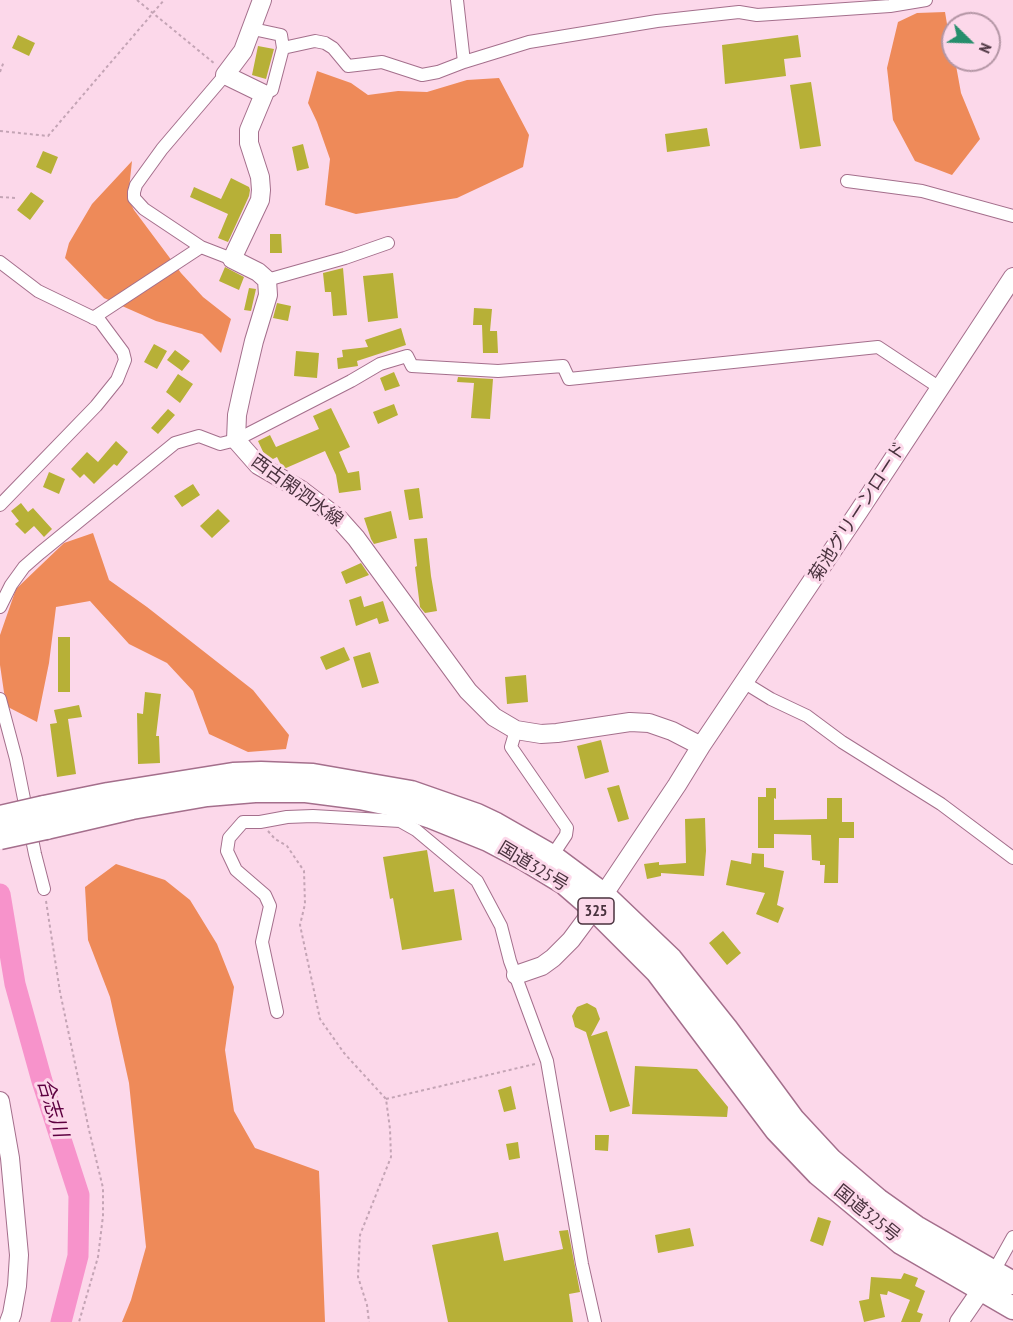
<!DOCTYPE html>
<meta charset="utf-8">
<style>
body{margin:0}
#map{position:relative;width:1013px;height:1322px;overflow:hidden;background:#fcd8ea;font-family:"PT Sans Narrow",sans-serif}
canvas{display:block}
.north{position:absolute;left:941px;top:12px;width:60px;height:60px;box-sizing:border-box;background:#fcd8ea;border:2px solid #b496a5;border-radius:50%;rotate:113deg;font-size:16px;font-weight:700;line-height:24px;text-align:center;color:#49323e}
.north::after{content:'';display:block;margin:auto;width:21px;height:27px;background:#268e6c;clip-path:polygon(50% 0,100% 100%,50% 72%,0 100%)}
</style>
<div id="map">
<canvas width="1013" height="1322"></canvas>
<div class="north">N</div>
</div>
<script>
const g = document.querySelector('canvas').getContext('2d');
g.lineJoin = 'round';
function fillPath(path, color) { g.fillStyle = color; g.fill(path, 'evenodd'); }
const poly = rows => new Path2D(rows.map(r => 'M' + r).join(''));
function stroke(path, color, width, dash) { g.strokeStyle = color; g.lineWidth = width; g.lineCap = dash ? 'butt' : 'round'; g.setLineDash(dash || []); g.stroke(path); }
function label(font, color, halo, rows, align = 'center') {
  g.font = font + ' "PT Sans Narrow","Noto Sans JP",sans-serif'; g.lineWidth = 6; g.setLineDash([]); g.textBaseline = 'middle'; g.strokeStyle = halo; g.fillStyle = color; for (const [text, x, y, turn = 0] of rows) {
    g.save(); g.translate(x, y); g.rotate((+turn || 0) * Math.PI / 180); g.textAlign = isNaN(turn) ? turn : align; if (halo) g.strokeText(text, 0, 0); g.fillText(text, 0, 0); g.restore();
  }
}
fillPath(poly([
 [945,12,953,60,955,60,961,93,980,139,952,175,915,161,893,120,887,68,898,22,917,13],
 [317,71,351,83,368,95,398,91,427,92,467,80,499,78,529,135,523,167,457,198,356,214,325,205,330,159,317,122,308,103],
 [132,161,128,198,134,210,181,273,203,297,231,319,221,353,202,334,156,321,104,298,65,258,69,243,92,204],
 [93,533,109,580,147,607,253,690,289,735,286,749,248,752,209,734,193,691,167,663,129,644,90,601,56,607,49,663,37,722,6,706,0,665,0,635,16,589,64,543],
 [116,864,165,880,190,900,217,944,234,987,225,1050,234,1111,255,1148,319,1171,325,1322,122,1322,131,1300,146,1247,129,1083,110,997,88,940,85,887]
]), '#ee8a59');
stroke(poly([
 [0,894,15,984,42,1081,79,1195,78,1256,61,1322]
]), '#f793cb', 21);
fillPath(poly([
 [18,35,35,43,29,56,12,48],
 [798,35,801,57,784,59,786,76,725,84,722,45],
 [258,46,274,49,266,79,252,75],
 [811,82,821,146,800,149,790,85],
 [707,128,710,146,667,152,665,134],
 [303,144,309,168,297,171,292,147],
 [43,151,58,157,51,174,36,167],
 [231,178,249,187,250,190,249,196,228,242,218,238,228,214,190,197,194,187,221,199],
 [31,192,44,201,30,220,17,210],
 [270,234,281,234,282,253,270,253],
 [225,267,244,277,239,290,219,281],
 [343,268,347,315,333,316,331,292,325,292,323,273],
 [393,273,398,318,368,322,363,276],
 [249,288,256,289,251,311,244,310],
 [277,303,291,306,288,321,273,318],
 [474,308,492,309,490,331,497,331,498,353,483,353,482,325,473,325],
 [401,328,406,345,357,361,358,366,338,369,337,358,343,357,342,350,368,347,365,340],
 [154,344,167,351,157,369,144,362],
 [175,350,190,361,182,371,167,360],
 [296,351,319,353,317,378,294,376],
 [394,372,400,386,385,391,380,378],
 [178,374,193,384,180,403,166,392],
 [458,377,493,379,490,419,471,418,474,383,457,382],
 [394,404,398,415,378,424,373,412],
 [331,408,350,447,339,452,348,473,359,471,361,490,339,493,336,475,325,451,286,468,281,465,277,457,271,460,265,456,258,441,270,435,276,447,319,429,313,416],
 [168,409,175,415,158,434,151,428],
 [116,441,128,452,117,466,114,464,94,484,84,474,80,478,71,469,87,452,98,462],
 [49,472,65,479,59,494,43,487],
 [193,484,200,495,182,507,174,496],
 [419,488,423,518,409,520,404,490],
 [21,503,28,512,33,508,52,529,44,537,34,526,25,534,15,524,19,521,11,511],
 [218,509,230,521,212,538,200,526],
 [391,511,397,538,374,544,371,539,364,518],
 [427,538,431,576,437,611,425,613,420,607,415,567,417,566,414,539],
 [361,563,369,575,346,584,341,572],
 [361,596,364,607,383,601,389,621,379,624,377,618,356,626,349,600],
 [58,637,70,637,70,692,58,692],
 [344,647,350,660,326,670,320,657],
 [370,652,379,683,362,688,353,657],
 [526,675,528,702,507,704,505,677],
 [145,692,161,694,156,736,159,736,160,763,138,764,137,713,143,714],
 [79,705,82,717,68,719,76,774,57,777,50,724,57,723,54,710],
 [601,740,609,772,585,779,577,746],
 [619,785,629,819,618,822,607,788],
 [766,788,776,788,776,799,774,798,774,820,827,819,827,798,842,798,842,822,854,822,854,838,839,838,838,883,824,883,825,865,820,865,820,861,812,860,811,835,774,834,774,848,758,848,758,797,766,797],
 [705,818,706,851,704,876,661,873,661,876,647,879,644,864,659,862,659,865,686,863,685,819],
 [427,850,434,892,454,889,462,940,402,950,393,898,390,899,383,857],
 [752,853,764,854,764,867,784,871,777,905,784,908,778,923,756,914,765,893,726,885,731,860,751,864],
 [723,931,741,953,727,965,709,943],
 [587,1003,596,1008,600,1019,591,1036,607,1031,630,1106,610,1112,586,1032,575,1027,572,1016,577,1007],
 [635,1066,697,1069,728,1107,727,1117,632,1114],
 [511,1086,516,1109,504,1112,498,1090],
 [595,1135,609,1135,608,1151,595,1150],
 [518,1142,520,1158,509,1160,506,1144],
 [818,1217,831,1221,823,1246,810,1241],
 [690,1228,694,1246,658,1253,655,1235],
 [568,1230,580,1292,569,1294,573,1322,448,1322,432,1245,498,1232,504,1261,563,1249,559,1231],
 [904,1273,918,1278,915,1286,925,1291,917,1312,923,1314,920,1322,901,1322,910,1300,888,1291,887,1295,880,1294,885,1317,864,1322,859,1301,869,1299,871,1277,901,1279]
]), '#b7b037');
const street = poly([
 [457,0,464,62],
 [253,29,281,35,283,48,315,41,325,43,333,48,348,66,382,62,422,75,438,72,464,62,529,42,657,21,739,12,757,15,890,6,926,0],
 [264,94,272,90,283,48],
 [847,181,922,191,1013,216],
 [201,247,144,209,134,198,134,192,136,185,162,149,225,75],
 [0,262,38,291,100,321,123,352,125,360,117,380,96,406,0,505],
 [267,280,345,258,388,243],
 [93,318,201,247,232,259],
 [0,607,11,585,24,567,40,553,175,443,199,436,220,444,236,440,351,381,380,364,407,356,412,366,498,371,563,366,569,379,878,347,940,388],
 [745,683,771,699,807,716,842,742,941,804,1013,858],
 [0,699,16,759,35,854,44,889],
 [516,730,511,747,567,828,566,835,552,856],
 [277,1012,262,942,270,906,265,895,236,870,227,851,229,838,243,822,260,822,287,817,313,816,400,821,416,830,477,881,501,926,510,961,547,1061,582,1264,595,1322],
 [994,1271,1013,1237]
]);
const secondary = poly([
 [262,0,243,51,225,75,264,94,249,130,249,143,260,177,261,190,260,200,232,259,258,272,267,280,268,295,254,341,242,392,237,415,236,440,258,465,301,490,339,519,356,538,468,691,494,717,516,730,541,734,557,733,630,722,649,723,672,731,701,746],
 [516,975,542,966,553,958,571,940,594,909,677,785,701,746,859,511,1013,277],
 [0,1101,10,1158,19,1255,17,1286,12,1314,9,1322],
 [959,1322,988,1280]
]);
const highway = poly([
 [44,807,108,794,233,774,261,773,313,775,411,792,477,815,496,824,552,856,603,894,671,959,726,1028,793,1119,831,1160,878,1200,916,1227,1013,1283],
 [46,828,132,808,207,795,255,791,306,791,360,798,398,806,431,817,488,840,526,860,564,883,594,909,657,972,776,1130,818,1174,901,1243,1013,1308]
]);
stroke(street, '#a46f8c', 14);
stroke(secondary, '#a46f8c', 20);
stroke(highway, '#a46f8c', 25);
stroke(poly([
 [137,0,215,64],
 [0,72,4,61],
 [0,131,48,136,164,0],
 [0,197,16,198],
 [268,831,275,839,287,846,304,871,305,904,300,925,320,1019,344,1053,386,1099,390,1129,391,1157,360,1235,358,1277,367,1305,369,1322],
 [46,901,60,992,89,1130,103,1188,103,1216,98,1257,79,1322],
 [386,1099,535,1064]
]), '#c4a4b5', 2, [3, 3]);
stroke(street, '#fff', 12);
stroke(secondary, '#fff', 18);
stroke(highway, '#fff', 22);
const highwayBridge = poly([
 [0,817,44,807],
 [0,838,46,828]
]);
stroke(highwayBridge, '#a46f8c', 25, []);
stroke(highwayBridge, '#fff', 22);
for (const [x, y, w] of [
 [596,911,36]
]) { const box = new Path2D(); box.roundRect(x - w / 2, y - 13, w, 26, 4.5); g.fillStyle = '#fcd8ea'; g.fill(box); stroke(box, '#49323e', 1.5); }
label('bold 16px', '#49323e', null, [
 ["325",596,911]
]);
label('18px', '#49323e', '#fcd8ea', [
 ["西古閑泗水線",297,491,36],
 ["菊池グリーンロード",858,512,-57],
 ["国道325号",533,867,31],
 ["国道325号",867,1214,39]
]);
label('italic 20px', '#5d0040', '#fcd8ea', [
 ["合志川",52,1108,73]
]);
</script>
